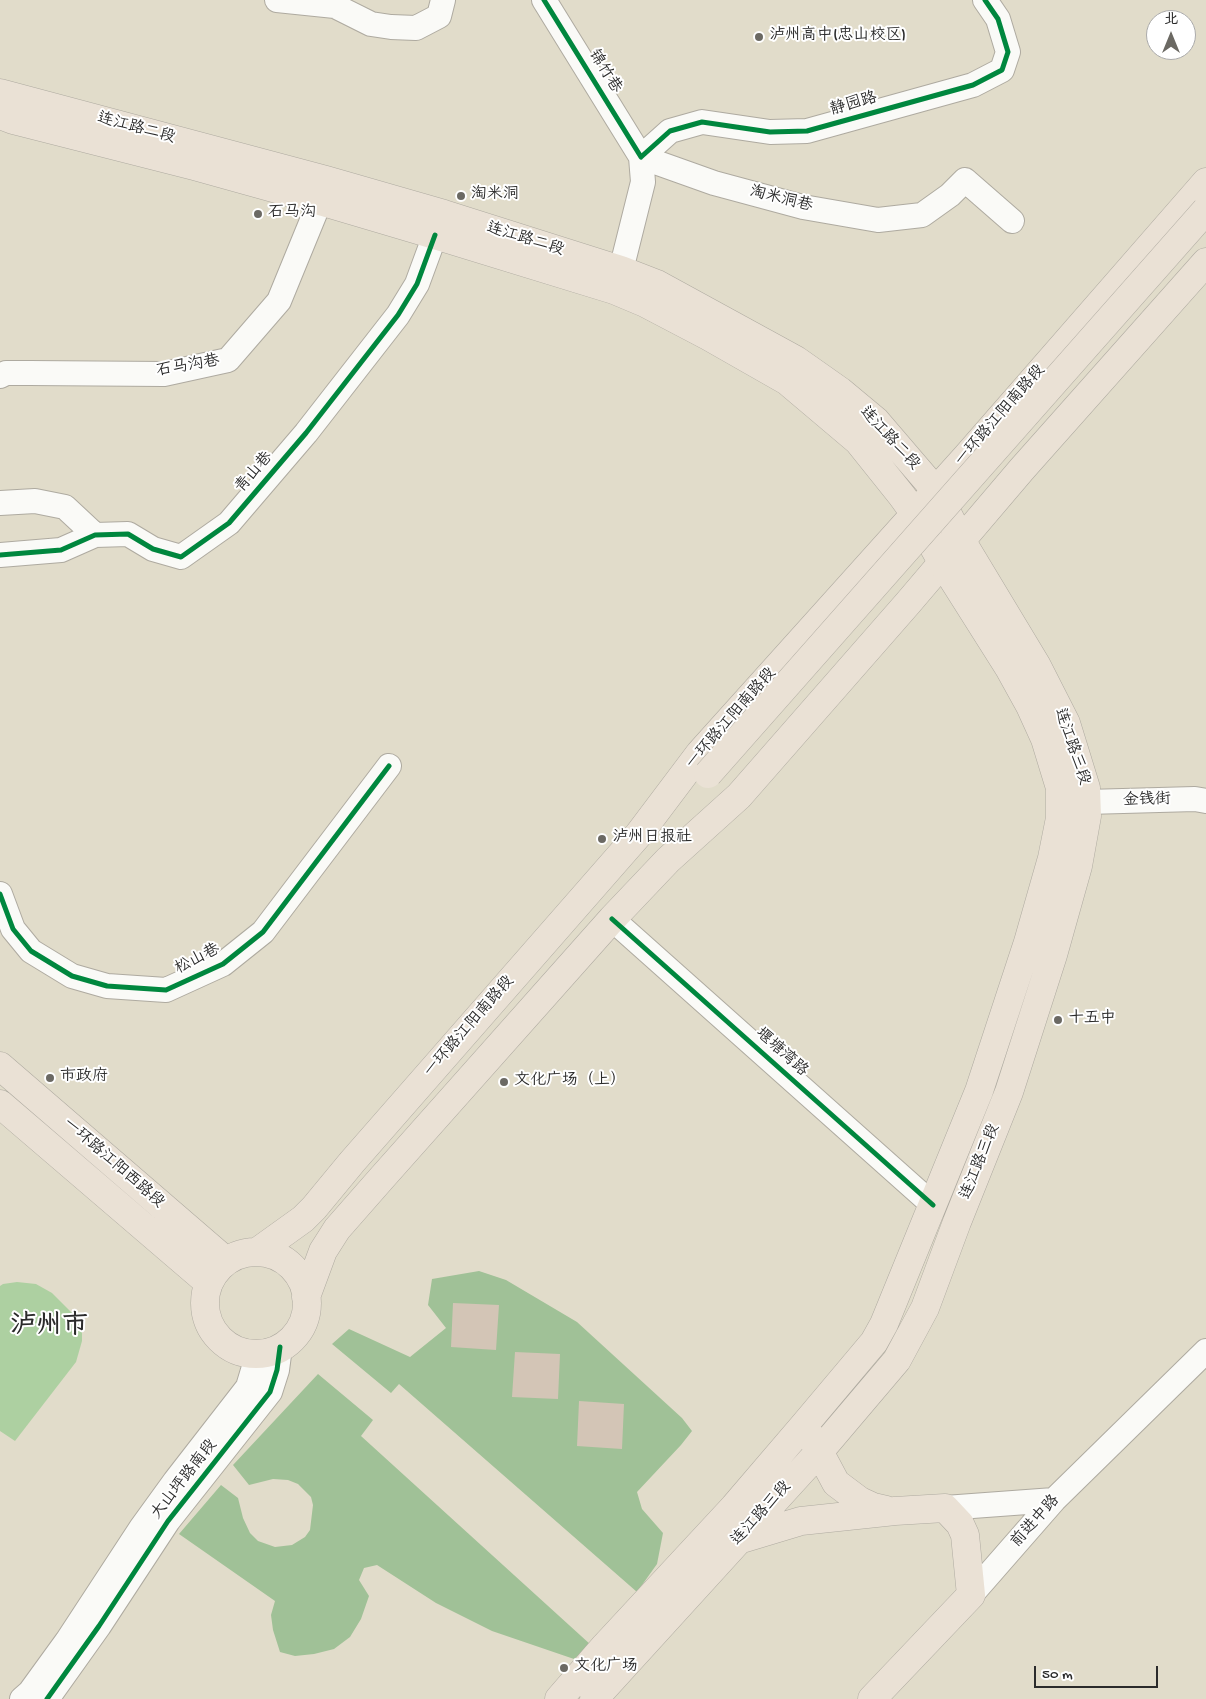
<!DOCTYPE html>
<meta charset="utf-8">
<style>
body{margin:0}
#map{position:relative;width:1206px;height:1699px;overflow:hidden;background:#e1dcca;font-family:"Gochi Hand","LXGW WenKai TC",sans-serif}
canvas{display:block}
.north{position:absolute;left:1146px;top:10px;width:50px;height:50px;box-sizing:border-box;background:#fff;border:1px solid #aaa;border-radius:50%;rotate:0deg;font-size:14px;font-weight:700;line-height:20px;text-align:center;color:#2b2b2b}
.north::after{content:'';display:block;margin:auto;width:18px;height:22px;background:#6b6963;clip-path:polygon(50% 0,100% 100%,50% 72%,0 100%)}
.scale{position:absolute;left:1034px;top:1666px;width:124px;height:22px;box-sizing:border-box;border:2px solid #2b2b2b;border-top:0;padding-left:6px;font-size:15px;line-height:18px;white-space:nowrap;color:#2b2b2b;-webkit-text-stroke:4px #fff;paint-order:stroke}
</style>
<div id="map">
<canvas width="1206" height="1699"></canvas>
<div class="north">北</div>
<div class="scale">50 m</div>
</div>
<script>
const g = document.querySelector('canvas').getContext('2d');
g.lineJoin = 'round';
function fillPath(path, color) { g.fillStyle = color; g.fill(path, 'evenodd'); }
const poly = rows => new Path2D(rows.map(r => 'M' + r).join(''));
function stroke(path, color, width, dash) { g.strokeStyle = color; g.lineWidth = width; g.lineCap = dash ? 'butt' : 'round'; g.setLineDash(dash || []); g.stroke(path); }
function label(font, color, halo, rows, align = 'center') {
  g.font = font + ' "Gochi Hand","LXGW WenKai TC",sans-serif'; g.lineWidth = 4; g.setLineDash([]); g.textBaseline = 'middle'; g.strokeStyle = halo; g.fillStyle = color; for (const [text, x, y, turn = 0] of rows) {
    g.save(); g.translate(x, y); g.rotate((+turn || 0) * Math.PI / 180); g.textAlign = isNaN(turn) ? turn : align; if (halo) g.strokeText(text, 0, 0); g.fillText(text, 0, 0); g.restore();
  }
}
fillPath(poly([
 [17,1282,36,1284,52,1293,75,1316,82,1333,82,1341,76,1362,15,1441,0,1431,0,1286,3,1284]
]), '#add0a1');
fillPath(poly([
 [479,1271,506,1280,577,1322,682,1418,692,1431,681,1445,637,1492,642,1509,663,1533,657,1564,637,1592,399,1384,391,1393,332,1344,349,1329,410,1357,446,1328,428,1305,432,1279],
 [318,1374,373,1420,361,1436,591,1645,574,1659,492,1631,436,1603,377,1565,364,1568,359,1580,369,1596,361,1619,350,1637,334,1649,314,1654,295,1656,280,1652,273,1630,271,1615,275,1601,179,1534,221,1485,238,1498,243,1518,250,1533,258,1541,275,1547,292,1545,305,1537,310,1530,313,1505,311,1497,298,1484,288,1480,273,1479,249,1485,233,1465]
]), '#a0c197');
fillPath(poly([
 [453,1303,499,1305,496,1350,451,1347],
 [515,1352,560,1354,558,1399,512,1397],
 [579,1401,624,1404,622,1449,577,1446]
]), '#d3c5b6');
const minor = poly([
 [277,0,335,6,371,24,391,27,416,28,439,16,443,0],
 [544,0,641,157,670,131,702,122,770,132,807,131,973,85,1002,70,1008,52,998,19,985,0],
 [621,270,643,182,641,157,714,183,803,207,878,220,922,215,950,195,965,180,1012,221],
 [0,376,6,373,29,373,164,374,228,360,279,301,320,201,325,185],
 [0,503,35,501,65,507,95,535],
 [0,555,61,550,95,535,128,534,153,549,181,557,229,523,306,433,398,315,417,284,435,235],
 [1087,802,1195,799,1206,801],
 [0,894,13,929,31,951,72,976,107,986,166,990,223,964,263,932,389,766],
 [612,919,933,1205],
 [945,1508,1054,1500],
 [971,1595,1054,1500,1206,1351],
 [22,1699,30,1692,67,1641,141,1528,175,1481,248,1387,254,1367,255,1353],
 [47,1699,99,1626,168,1521,270,1392,277,1370,280,1347]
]);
const major = poly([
 [0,1066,226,1261],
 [0,1104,209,1283],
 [257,1252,303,1219,314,1208,352,1162,639,834,700,753,967,456,1206,182],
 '205 1303a51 51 0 1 1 102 0a51 51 0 1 1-102 0Z',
 [306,1297,323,1251,337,1229,380,1180,612,919,668,860,739,796,908,603,1022,469,1206,262]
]);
const highway = poly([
 [0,93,326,180,444,214,621,270,657,284,796,360,840,391,876,421,936,491,961,540,1037,666,1066,723,1086,788,1087,816,1078,866,1053,955,1009,1092,957,1222,925,1308,897,1360,819,1452,594,1699],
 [0,115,13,120,194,166,320,201,435,235,614,290,645,303,708,336,787,381,858,441,902,496,915,514,942,562,1009,668,1030,706,1045,739,1060,788,1060,818,1052,858,1028,942,979,1091,884,1324,874,1342,805,1424,734,1507,605,1646,559,1699],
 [812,1438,836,1483,860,1501,873,1507,886,1510],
 [738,1540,801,1521,895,1511,945,1508,960,1524,965,1535,971,1595,872,1699]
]);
stroke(minor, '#aeaaa0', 26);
stroke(major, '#aeaaa0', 29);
stroke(highway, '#aeaaa0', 29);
stroke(minor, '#fafaf7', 24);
stroke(major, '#eae1d5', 28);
stroke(highway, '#eae1d5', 28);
const majorBridge = poly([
 [708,774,1206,210]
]);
stroke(majorBridge, '#aeaaa0', 29, []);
stroke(majorBridge, '#eae1d5', 28);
stroke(poly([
 [544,0,641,157,670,131,702,122,770,132,807,131,973,85,1002,70,1008,52,998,19,985,0],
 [0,555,61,550,95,535,128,534,153,549,181,557,229,523,306,433,398,315,417,284,435,235],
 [0,894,13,929,31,951,72,976,107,986,166,990,223,964,263,932,389,766],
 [612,919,933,1205],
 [47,1699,99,1626,168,1521,270,1392,277,1370,280,1347]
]), '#00873e', 5);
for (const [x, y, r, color] of [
 [759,37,5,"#6b6963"],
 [461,196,5,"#6b6963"],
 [258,214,5,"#6b6963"],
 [602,839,5,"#6b6963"],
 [1058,1020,5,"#6b6963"],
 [50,1078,5,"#6b6963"],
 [504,1082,5,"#6b6963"],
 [564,1668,5,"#6b6963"]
]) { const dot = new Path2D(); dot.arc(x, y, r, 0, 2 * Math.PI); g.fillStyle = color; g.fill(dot); stroke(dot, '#fff', 2); }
label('16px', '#2b2b2b', '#fff', [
 ["泸州高中(忠山校区)",769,37],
 ["淘米洞",471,196],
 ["石马沟",268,214],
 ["泸州日报社",612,839],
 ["十五中",1068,1020],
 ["市政府",60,1078],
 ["文化广场（上）",514,1082],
 ["文化广场",574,1668]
], 'left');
label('16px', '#2b2b2b', '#fff', [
 ["锦竹巷",604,72,58],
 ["静园路",854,105,-16],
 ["连江路二段",136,129,15],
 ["淘米洞巷",781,200,14],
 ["连江路二段",525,240,17],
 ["石马沟巷",188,367,-10],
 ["一环路江阳南路段",1001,416,-49],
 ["连江路二段",889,439,47],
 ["青山巷",255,473,-49],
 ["一环路江阳南路段",732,719,-49],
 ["连江路三段",1071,747,71],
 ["金钱街",1147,801,-2],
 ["松山巷",198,960,-27],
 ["一环路江阳南路段",470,1027,-49],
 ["堰塘湾路",781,1053,42],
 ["连江路三段",981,1162,-68],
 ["一环路江阳西路段",113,1164,41],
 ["大山坪路南段",185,1480,-52],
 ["连江路三段",762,1514,-48],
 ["前进中路",1036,1522,-48]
]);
label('bold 26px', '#2b2b2b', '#fff', [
 ["泸州市",49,1328]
]);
</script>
